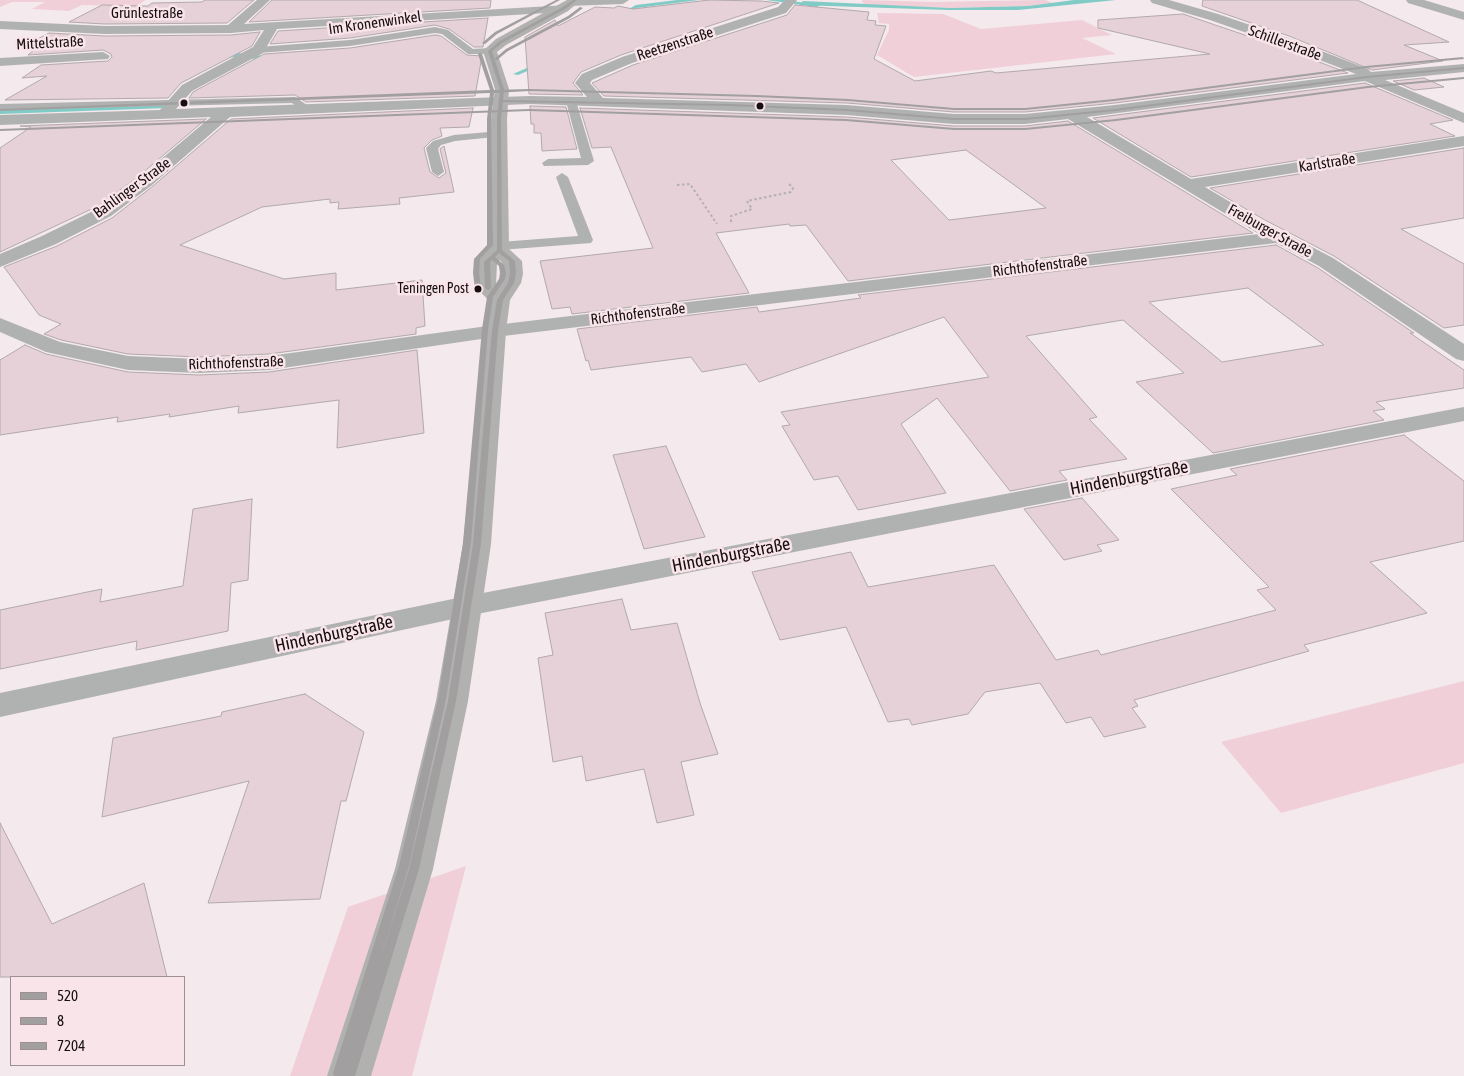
<!DOCTYPE html>
<meta charset="utf-8">
<style>
body{margin:0}
#map{position:relative;width:1464px;height:1076px;overflow:hidden;background:#f4e9ec;font-family:"Asap Condensed",sans-serif}
canvas{display:block}
.legend{position:absolute;left:10px;top:976px;width:175px;height:90px;box-sizing:border-box;background:#f9e4ea;border:1px solid #9e8f93;margin:0;padding:6px 9px;list-style:none;font-size:15px;color:#160f11}
.legend li{display:flex;align-items:center;gap:10px;height:25px}
.legend b{width:25px;border:1px solid #9e8f93}
</style>
<div id="map">
<canvas width="1464" height="1076"></canvas>
<ul class="legend">
<li><b style="height:6px;background:#a29fa0"></b>520</li>
<li><b style="height:6px;background:#a29fa0"></b>8</li>
<li><b style="height:6px;background:#a29fa0"></b>7204</li>
</ul>
</div>
<script>
const g = document.querySelector('canvas').getContext('2d');
g.lineJoin = 'round';
function fillPath(path, color) { g.fillStyle = color; g.fill(path, 'evenodd'); }
const poly = rows => new Path2D(rows.map(r => 'M' + r).join(''));
function stroke(path, color, width, dash) { g.strokeStyle = color; g.lineWidth = width; g.lineCap = dash ? 'butt' : 'round'; g.setLineDash(dash || []); g.stroke(path); }
function label(font, color, halo, rows, align = 'center') {
  g.font = font + ' "Asap Condensed",sans-serif'; g.lineWidth = 5; g.setLineDash([]); g.textBaseline = 'middle'; g.strokeStyle = halo; g.fillStyle = color; for (const [text, x, y, turn = 0] of rows) {
    g.save(); g.translate(x, y); g.rotate((+turn || 0) * Math.PI / 180); g.textAlign = isNaN(turn) ? turn : align; if (halo) g.strokeText(text, 0, 0); g.fillText(text, 0, 0); g.restore();
  }
}
fillPath(poly([
 [0,0,146,0,136,6,82,5,69,11,32,9,45,2,12,2,0,7],
 [862,0,935,2,1045,0,1053,3,1028,6,950,8,864,5],
 [877,13,943,14,981,29,1082,20,1112,35,1082,38,1116,54,914,77,877,55,889,30,889,24,879,23],
 [1464,681,1464,763,1281,813,1221,742],
 [466,866,412,1076,290,1076,348,907]
]), '#f0cfd9');
fillPath(poly([
 [1074,0,1116,0,1018,10,948,10,799,5,803,1,950,8,1028,6]
]), '#80cbc5');
fillPath(poly([
 [677,0,699,0,637,8,628,13,625,11,636,5,677,0],
 [766,0,785,0,820,5,817,7,766,0],
 [238,53,275,57,278,59,275,61,238,57,218,58,215,56,238,53],
 [527,68,532,69,518,75,513,74,527,68],
 [169,105,169,107,167,108,0,114,0,110,169,105]
]), '#80cbc5');
const building = poly([
 [205,0,254,0,227,23,105,24,69,22,102,5,148,6,152,3,202,2,205,0],
 [272,0,491,0,490,8,249,22,272,0],
 [709,0,761,1,779,3,621,55,581,72,573,83,583,95,529,94,525,37,555,20,558,26,595,7,614,8,618,6,633,9,709,0],
 [1203,0,1357,0,1449,42,1404,45,1443,61,1372,70,1289,36,1202,6,1203,0],
 [795,5,869,12,867,20,876,21,875,25,886,26,874,59,915,81,991,71,996,73,1210,54,1098,28,1098,20,1183,14,1277,46,1348,73,1115,103,1025,112,954,112,847,103,604,96,592,83,633,65,787,15,795,5],
 [488,18,483,47,474,47,449,29,435,25,350,38,270,44,278,31,488,18],
 [260,32,252,46,181,83,168,98,5,100,47,76,22,78,41,65,108,61,112,57,111,54,103,50,28,55,34,50,28,50,32,47,22,47,49,33,105,36,231,35,260,32],
 [435,35,441,36,467,55,482,56,475,96,306,102,295,95,189,98,193,92,264,54,350,48,435,35],
 [1424,78,1444,87,1414,90,1393,81,1424,78],
 [1365,83,1453,120,1430,124,1455,136,1191,177,1093,118,1365,83],
 [530,106,566,107,577,149,542,151,541,133,534,133,534,124,531,124,530,106],
 [473,108,469,127,440,128,442,136,432,140,424,148,430,172,439,178,446,173,440,149,444,146,454,192,399,198,400,204,338,209,339,202,330,203,330,199,262,207,180,245,284,279,336,273,336,290,422,280,425,326,416,328,416,334,269,354,199,357,128,354,61,340,44,334,61,324,39,315,4,267,57,246,112,218,153,186,231,119,473,108],
 [580,108,847,117,954,126,1025,126,1068,121,1253,233,848,281,806,225,790,226,789,224,716,233,749,293,572,314,570,307,552,309,540,261,653,248,611,147,592,148,580,108],
 [966,150,1046,208,949,220,891,160,966,150],
 [206,119,139,176,98,206,0,252,0,148,31,127,20,126,206,119],
 [1464,148,1464,218,1401,229,1464,264,1464,325,1444,328,1334,256,1263,219,1210,188,1464,148],
 [1276,245,1318,268,1414,333,1410,333,1464,370,1464,388,1376,402,1385,409,1373,411,1384,420,1213,453,1136,382,1184,373,1123,320,1026,336,1097,417,1089,419,1127,459,1059,471,1067,480,1010,491,937,398,901,424,946,493,858,510,838,476,814,480,782,426,790,425,781,412,989,377,944,317,759,382,746,364,702,372,691,357,591,370,588,360,586,361,577,329,757,307,759,312,861,298,858,295,1276,245],
 [1248,288,1324,345,1222,362,1149,302,1248,288],
 [25,345,46,354,128,372,199,375,269,372,417,350,424,433,337,448,339,400,238,413,239,406,169,417,170,414,117,422,118,417,0,435,0,360,25,345],
 [1404,435,1464,481,1464,541,1370,562,1427,613,1304,645,1309,651,1134,700,1138,706,1132,708,1146,727,1104,737,1091,717,1066,723,1040,683,985,692,968,714,912,725,909,719,888,722,846,627,780,640,752,572,851,552,868,587,994,565,1056,660,1098,650,1101,655,1276,610,1257,590,1269,587,1171,489,1237,475,1230,469,1404,435],
 [666,446,705,537,644,549,613,455,666,446],
 [1082,498,1119,540,1097,545,1102,551,1064,560,1024,509,1082,498],
 [252,499,248,580,231,583,228,631,136,650,137,641,0,669,0,610,102,589,100,602,183,586,193,509,252,499],
 [622,599,631,630,677,623,700,703,718,754,681,762,694,815,657,823,644,769,586,781,582,756,553,762,538,658,553,655,545,613,622,599],
 [305,694,364,732,346,801,341,801,320,899,208,903,249,781,102,817,113,738,221,716,222,712,305,694],
 [0,823,52,924,144,883,167,977,0,977,0,823]
]);
fillPath(building, '#e6d1d8');
stroke(building, '#b1a9ab', 1);
stroke(poly([
 [677,185,690,184,717,224],
 [731,222,731,216,752,209,747,201,791,192,793,188,789,184]
]), '#b3b0b1', 2, [2.5, 2.5]);
fillPath(poly([
 [435,27,448,30,473,49,490,48,495,51,490,54,468,54,442,34,435,33,350,46,258,53,253,50,258,47,350,40,435,27],
 [295,97,310,107,311,109,310,111,302,111,292,103,0,110,0,104,295,97],
 [571,98,576,101,594,161,588,165,544,166,542,163,548,159,581,158,566,101,571,98],
 [500,131,504,132,506,134,504,136,455,141,441,145,438,149,444,172,438,176,432,172,426,148,433,141,454,135,500,131],
 [562,173,568,177,593,240,591,243,500,250,495,249,493,246,495,243,500,242,578,236,556,177,562,173]
]), '#b0b2b1');
fillPath(poly([
 [257,0,270,0,244,24,568,5,566,3,570,0,629,0,623,4,568,6,570,8,568,11,564,12,277,29,263,53,192,91,176,109,529,96,587,97,575,83,582,74,622,57,778,7,785,0,797,0,786,13,632,63,592,80,590,83,603,98,847,105,954,114,1025,114,1115,105,1356,74,1278,44,1210,20,1152,3,1150,0,1169,0,1218,14,1288,38,1368,69,1371,72,1464,64,1464,72,1385,80,1464,113,1464,123,1365,81,1087,117,1191,179,1464,136,1464,146,1205,187,1262,221,1333,258,1464,344,1464,361,1456,359,1319,266,1276,243,495,337,269,370,199,373,128,370,46,352,0,332,0,318,60,342,128,356,199,359,269,356,495,325,1259,234,1068,119,1025,124,954,124,847,115,529,104,230,117,152,185,111,216,56,244,0,267,0,254,42,236,99,208,140,177,211,117,0,125,0,115,160,110,182,85,253,47,264,30,231,33,105,34,0,29,0,21,105,26,228,25,257,0],
 [1406,0,1424,0,1464,12,1464,20,1408,3,1406,0],
 [103,52,110,56,108,59,0,66,0,58,103,52],
 [1464,407,1464,421,467,616,0,717,0,693,467,596,1464,407]
]), '#b0b2b1');
fillPath(poly([
 [567,0,581,0,568,11,506,45,497,52,509,89,507,119,509,249,522,261,523,274,521,283,510,300,506,331,491,544,468,701,433,869,371,1076,327,1076,395,869,436,701,463,544,484,331,489,301,476,287,477,262,491,246,491,119,495,89,483,51,496,39,567,0],
 [500,260,502,263,503,274,498,287,496,285,497,263,500,260]
]), '#b1b1b0');
fillPath(poly([
 [573,0,577,0,565,9,502,43,492,51,504,89,503,100,729,104,847,109,954,118,1025,118,1115,109,1367,76,1464,67,1464,69,1367,78,1115,111,1025,120,954,120,847,111,729,106,503,102,501,119,502,250,515,261,516,274,514,283,503,300,498,331,481,544,456,701,419,869,355,1076,343,1076,409,869,448,701,473,544,492,331,497,300,508,283,510,274,509,261,499,253,490,262,491,288,488,290,485,288,484,262,497,250,497,119,500,89,488,51,500,41,563,7,573,0]
]), '#a29fa0');
fillPath(poly([
 [580,7,583,8,570,18,508,51,497,60,494,59,506,49,568,16,580,7],
 [1464,77,1464,79,1368,88,1116,121,1025,130,954,130,846,121,529,111,0,131,0,129,529,109,846,119,954,128,1025,128,1116,119,1368,86,1464,77]
]), '#a29fa0');
fillPath(poly([
 [556,0,560,0,497,34,485,44,482,43,495,32,556,0],
 [480,53,482,54,494,90,529,89,756,95,848,99,954,108,1025,108,1114,99,1366,66,1463,57,1464,59,1366,68,1114,101,1025,110,954,110,848,101,756,97,529,91,494,93,491,119,493,245,480,259,479,273,481,289,478,291,475,289,473,273,474,259,487,245,487,119,490,93,0,111,0,109,490,90,478,54,480,53],
 [491,257,495,257,504,265,506,273,505,279,493,297,488,329,471,543,446,699,409,866,345,1073,344,1076,334,1076,333,1073,399,866,438,699,463,543,482,329,487,297,499,279,500,273,499,266,491,259,491,257]
]), '#a29fa0');
for (const [x, y, r, color] of [
 [184,103,4.5,"#160f11"],
 [760,106,4.5,"#160f11"],
 [478,289,4.5,"#160f11"]
]) { const dot = new Path2D(); dot.arc(x, y, r, 0, 2 * Math.PI); g.fillStyle = color; g.fill(dot); stroke(dot, '#f9e4ea', 2); }
label('14px', '#160f11', '#f9e4ea', [
 ["Teningen Post",469,289]
], 'right');
label('15px', '#160f11', '#f9e4ea', [
 ["Grünlestraße",147,13],
 ["Im Kronenwinkel",375,23,-8],
 ["Mittelstraße",50,43,-3],
 ["Schillerstraße",1285,43,20],
 ["Reetzenstraße",675,44,-18],
 ["Karlstraße",1327,163,-9],
 ["Bahlinger Straße",132,188,-36],
 ["Freiburger Straße",1270,231,29],
 ["Richthofenstraße",1040,266,-7],
 ["Richthofenstraße",638,314,-7],
 ["Richthofenstraße",236,363,-2]
]);
label('18px', '#160f11', '#f9e4ea', [
 ["Hindenburgstraße",1129,478,-11],
 ["Hindenburgstraße",731,555,-11],
 ["Hindenburgstraße",334,634,-12]
]);
</script>
